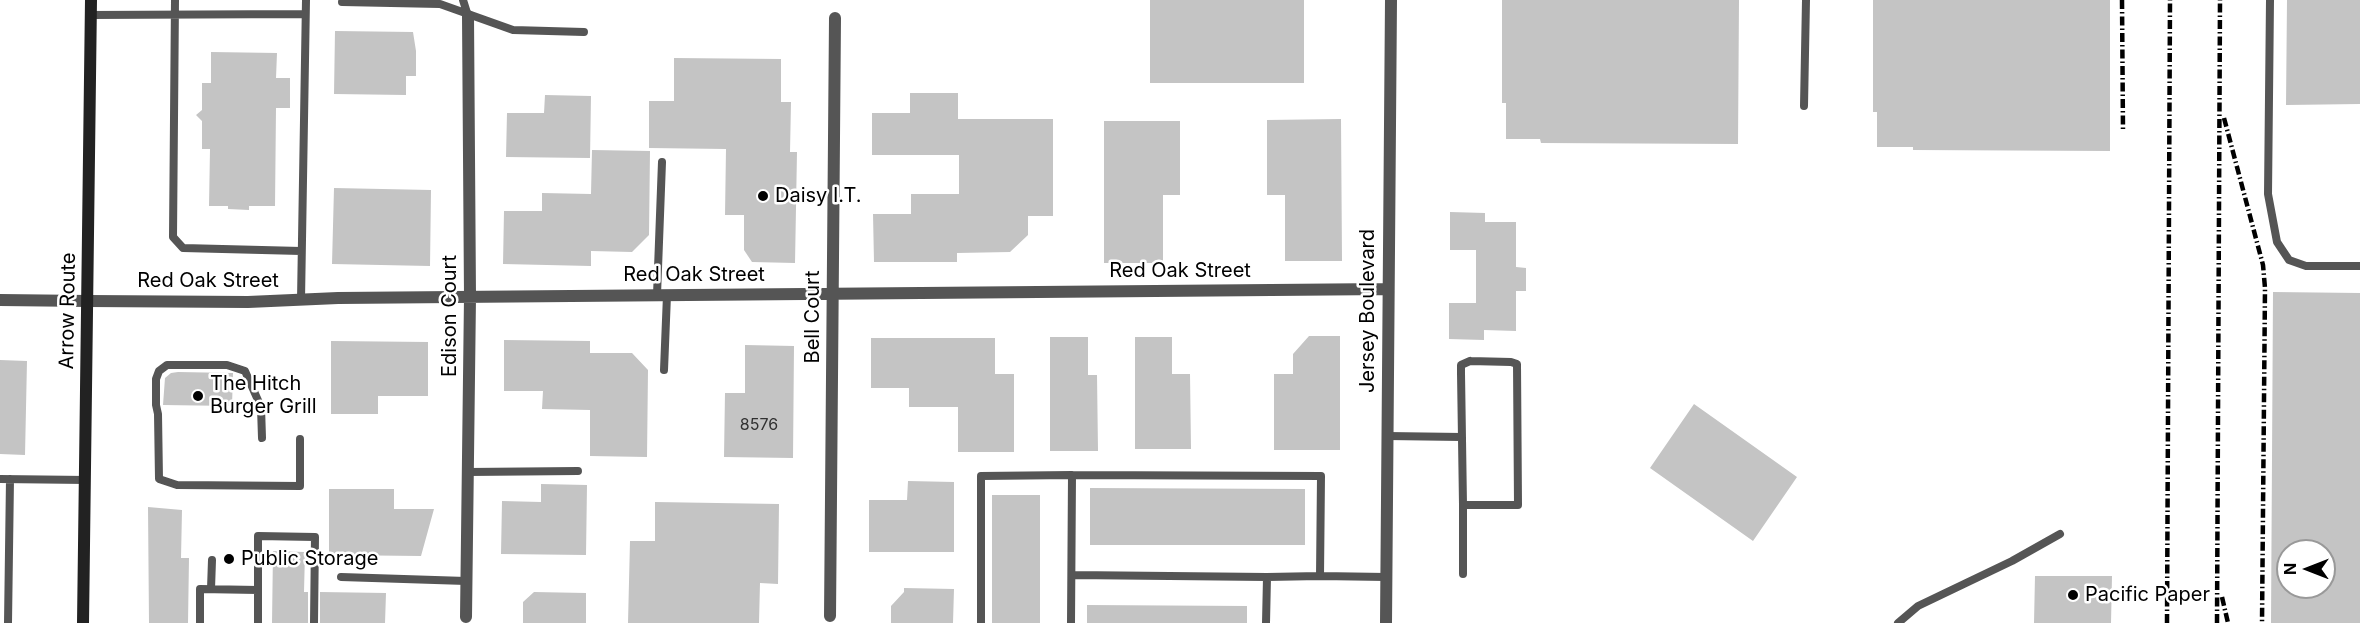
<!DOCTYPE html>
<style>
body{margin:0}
#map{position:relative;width:2360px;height:623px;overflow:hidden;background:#fff;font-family:Inter,sans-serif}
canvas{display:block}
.north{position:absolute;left:2276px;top:539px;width:60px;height:60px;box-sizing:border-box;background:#fff;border:2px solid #999;border-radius:50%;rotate:270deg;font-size:16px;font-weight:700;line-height:24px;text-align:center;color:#000}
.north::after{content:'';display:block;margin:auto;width:21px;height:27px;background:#000;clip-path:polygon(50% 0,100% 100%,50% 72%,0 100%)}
</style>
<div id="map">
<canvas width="2360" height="623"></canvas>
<div class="north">N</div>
</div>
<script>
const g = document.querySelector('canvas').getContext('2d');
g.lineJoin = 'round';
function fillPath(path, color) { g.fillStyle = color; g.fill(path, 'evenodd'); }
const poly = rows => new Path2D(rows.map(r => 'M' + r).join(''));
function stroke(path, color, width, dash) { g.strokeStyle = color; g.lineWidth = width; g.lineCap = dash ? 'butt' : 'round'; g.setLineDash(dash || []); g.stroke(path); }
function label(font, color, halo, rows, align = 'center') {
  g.font = font + ' Inter,sans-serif'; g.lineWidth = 5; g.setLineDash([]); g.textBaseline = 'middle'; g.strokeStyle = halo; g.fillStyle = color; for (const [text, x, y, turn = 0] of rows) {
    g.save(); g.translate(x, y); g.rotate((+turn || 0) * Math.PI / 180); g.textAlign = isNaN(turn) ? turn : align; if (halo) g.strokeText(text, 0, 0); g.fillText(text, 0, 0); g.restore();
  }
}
fillPath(poly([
 [1150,0,1304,0,1304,83,1150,83],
 [1502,0,1739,0,1738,144,1541,143,1540,139,1506,139,1506,103,1502,103],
 [1873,0,2110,0,2110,151,1913,150,1913,147,1877,147,1877,112,1873,112],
 [2287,0,2360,0,2360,104,2286,105],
 [335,31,413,32,416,51,416,76,406,76,406,95,334,94],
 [211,52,277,53,276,78,290,78,290,108,276,108,275,206,249,206,249,210,228,209,228,206,209,206,210,149,202,149,202,121,196,115,202,110,202,83,211,83],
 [674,58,781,59,781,102,791,102,790,152,797,152,795,263,752,262,744,250,744,215,725,215,726,149,649,148,649,101,674,101],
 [910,93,958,93,958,119,1053,119,1053,216,1028,216,1028,235,1010,252,957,253,957,262,874,262,873,214,911,214,911,194,959,194,959,155,872,155,872,113,910,113],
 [545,95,591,96,590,158,506,157,507,113,544,113],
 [1341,119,1342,261,1285,261,1285,195,1267,195,1267,120],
 [1104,121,1180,121,1180,195,1163,195,1163,263,1104,263],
 [592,150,650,151,649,235,632,252,591,251,591,266,503,264,504,211,542,211,542,193,591,194],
 [334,188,431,190,430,266,332,264],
 [1450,212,1485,213,1485,222,1516,222,1516,267,1526,268,1526,291,1516,291,1516,331,1484,330,1484,340,1449,339,1449,303,1476,303,1476,250,1450,250],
 [2273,292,2360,293,2360,623,2271,623],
 [2288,551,2324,551,2324,587,2288,587],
 [1309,336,1340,336,1340,450,1274,450,1274,374,1293,374,1293,354],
 [1050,337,1088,337,1088,375,1097,375,1098,451,1050,451],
 [1135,337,1172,337,1172,374,1190,374,1191,449,1135,449],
 [871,338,995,338,995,374,1014,374,1014,452,958,452,958,407,909,407,909,388,871,388],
 [504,340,590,341,590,353,632,353,648,370,647,457,590,456,590,410,542,409,543,391,504,391],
 [331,341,428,342,428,396,378,396,378,414,331,414],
 [745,345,794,346,793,458,724,457,725,393,745,393],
 [0,360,27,361,25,455,0,454],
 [178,372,233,373,232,406,163,405,165,378,171,373],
 [1694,404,1797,477,1753,541,1650,468],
 [908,481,954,482,954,552,869,552,869,500,907,500],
 [541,484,587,485,586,555,501,554,502,501,541,502],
 [1090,488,1305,489,1305,545,1090,545],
 [329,489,394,489,394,509,434,509,421,556,329,555],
 [992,495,1040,495,1040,623,992,623],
 [655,502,779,504,778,584,760,583,759,623,628,623,630,541,655,541],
 [148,507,182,510,181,558,189,558,188,623,149,623],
 [273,551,305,552,304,592,308,592,308,623,272,623],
 [2035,576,2112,576,2111,623,2034,623],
 [904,588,954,589,953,623,891,623,891,606,904,592],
 [320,592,386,593,385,623,320,623],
 [534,592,586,593,586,623,523,623,523,602],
 [1087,605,1247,606,1247,623,1087,623]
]), '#c4c4c4');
stroke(poly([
 [175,0,173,237,183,248,301,251],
 [463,0,468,16],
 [2270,0,2268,194,2277,242,2289,260,2306,266,2360,266],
 [342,2,440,4,513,30,584,32],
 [91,15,305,14],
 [1804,106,1806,0],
 [657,295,662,162],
 [301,300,306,0],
 [1470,361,1511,362,1517,364,1518,505,1463,505,1461,373,1461,365,1470,361],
 [664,370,667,295],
 [1387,436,1462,437],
 [262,438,261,407,245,371,227,365,167,365,159,371,156,379,156,405,158,414,159,479,177,485,300,486,300,439],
 [468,472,578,471],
 [0,479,86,480],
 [1463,505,1463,574],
 [1072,575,1267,577],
 [341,577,466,581],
 [211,589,212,560],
 [8,623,10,479],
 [200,623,200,589,258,590],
 [258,623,258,536,315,537,314,623],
 [981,623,981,476,1072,475],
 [1071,623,1072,475,1321,476,1320,576,1386,577],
 [1266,623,1267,577,1320,576],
 [1898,623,1918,606,2012,561,2060,534]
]), '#555', 8);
stroke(poly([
 [88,301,248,302,338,298,1388,289],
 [830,616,835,18],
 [466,617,470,297,468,16],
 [1386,623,1391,0]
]), '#555', 12);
stroke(poly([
 [0,300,88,301]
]), '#555', 12);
stroke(poly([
 [83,623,91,0]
]), '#222', 12);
stroke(poly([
 [2122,0,2123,131],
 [2224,118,2263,265,2265,288,2262,623],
 [2222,597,2228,623],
 [2167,623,2170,0],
 [2217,623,2220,0]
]), '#000', 4.5, [9, 3, 1.5, 3]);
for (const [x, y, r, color] of [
 [763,196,6,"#000"],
 [198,396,6,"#000"],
 [229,559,6,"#000"],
 [2073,595,6,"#000"]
]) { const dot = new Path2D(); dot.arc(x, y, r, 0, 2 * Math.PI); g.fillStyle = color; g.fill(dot); stroke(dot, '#fff', 2); }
label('16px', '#313131', null, [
 ["8576",759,425]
]);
label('20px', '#000', '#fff', [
 ["Daisy I.T.",775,196],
 ["The Hitch",210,384],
 ["Burger Grill",210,407],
 ["Public Storage",241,559],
 ["Pacific Paper",2085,595]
], 'left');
label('20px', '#000', '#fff', [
 ["Red Oak Street",1180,271],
 ["Red Oak Street",694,275],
 ["Red Oak Street",208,281],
 ["Arrow Route",68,311,-89],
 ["Jersey Boulevard",1368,311,-90],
 ["Edison Court",450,316,-90],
 ["Bell Court",813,317,-90]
]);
</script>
